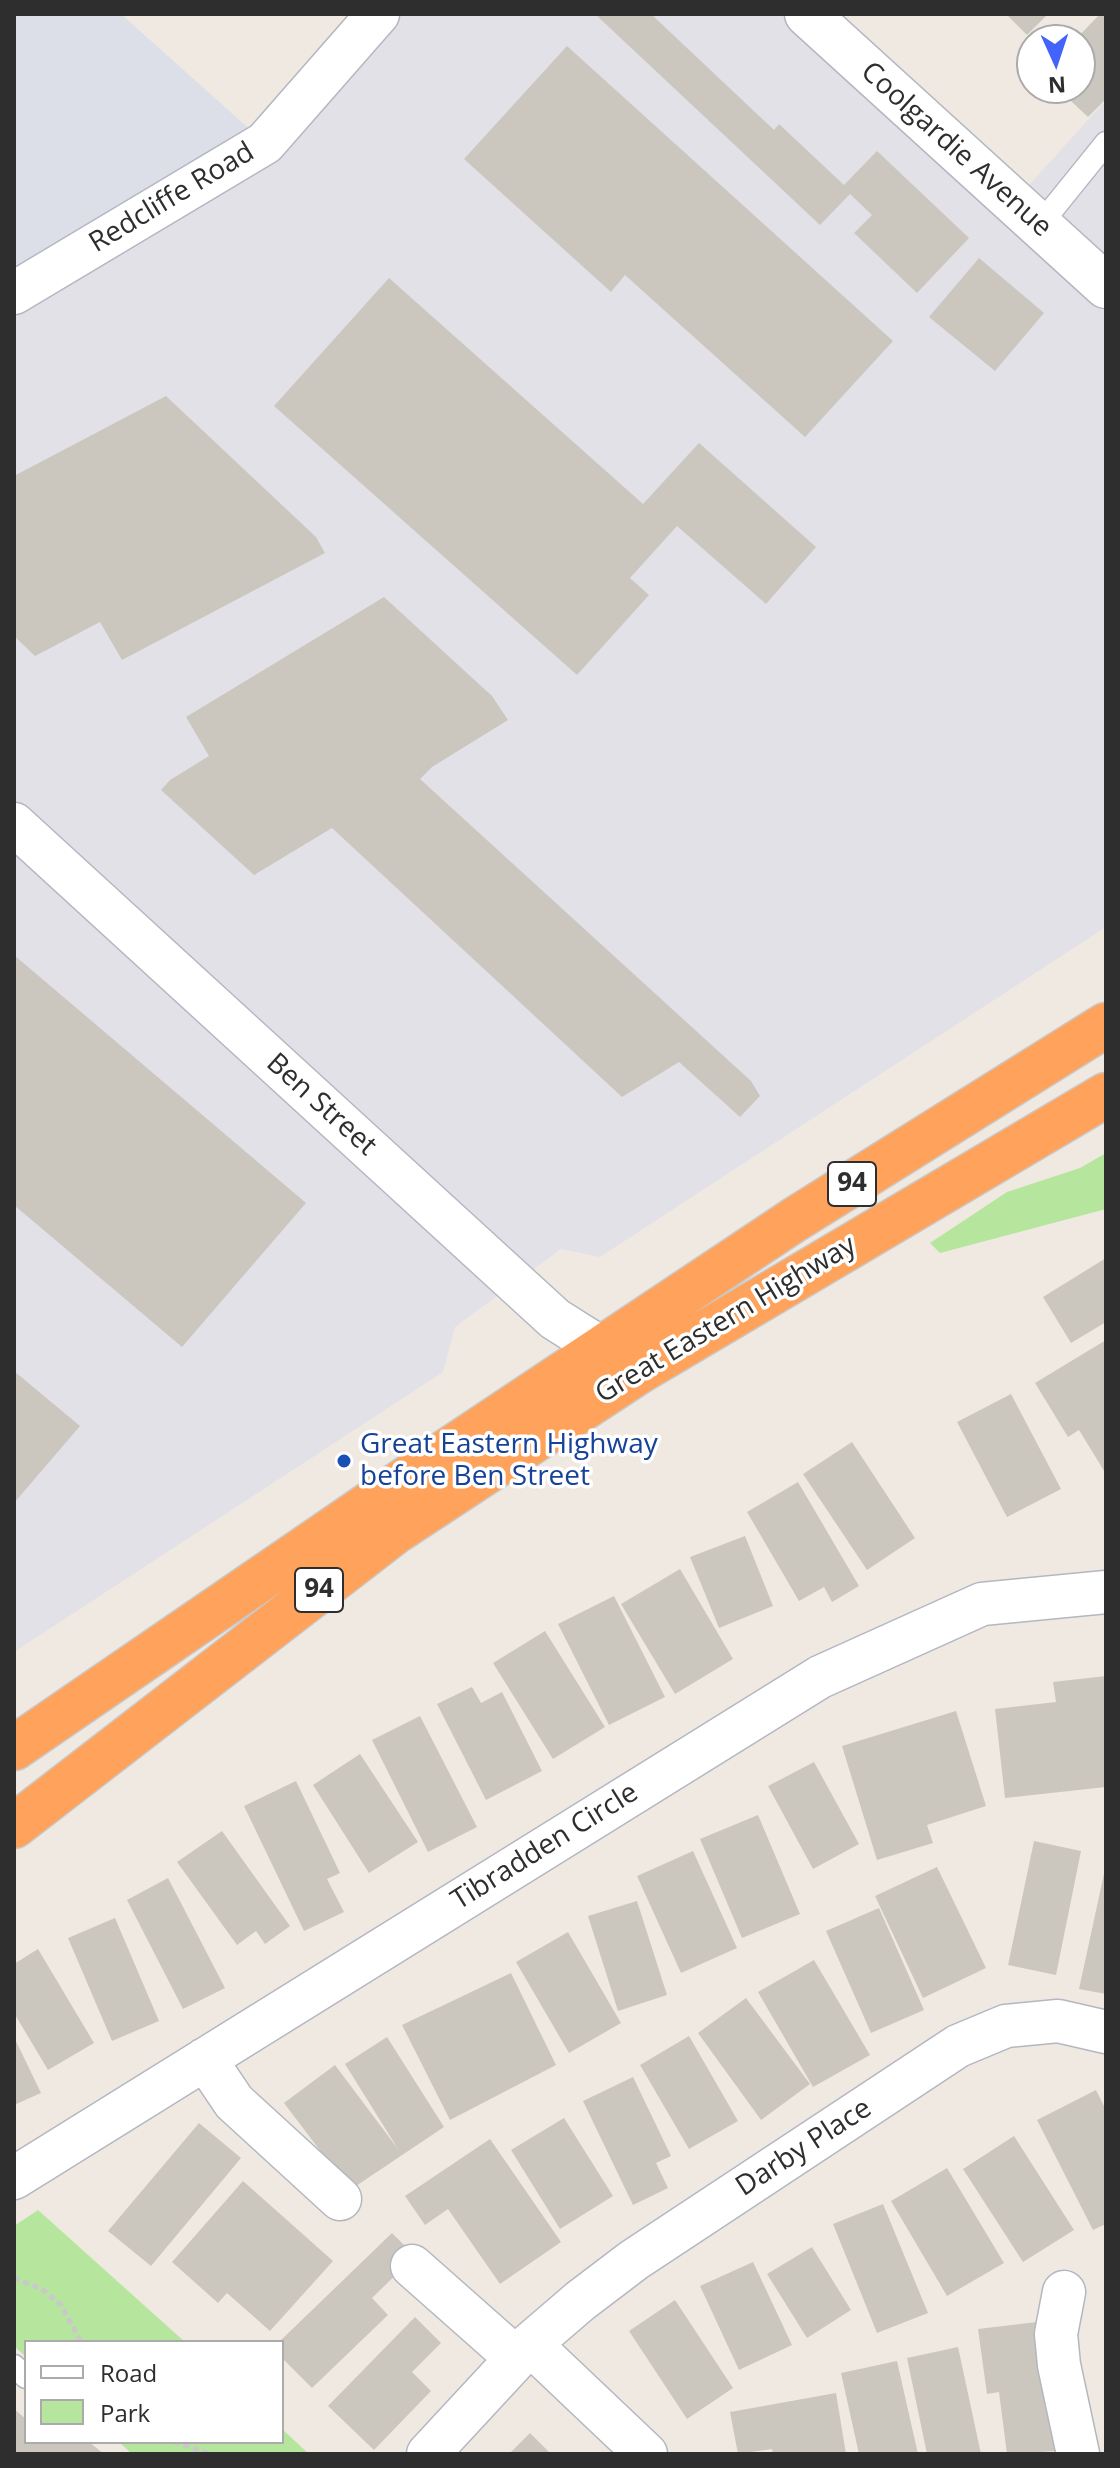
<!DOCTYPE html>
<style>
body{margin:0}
#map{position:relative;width:1120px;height:2468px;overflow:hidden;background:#efe9e1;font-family:"Open Sans",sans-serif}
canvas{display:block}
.frame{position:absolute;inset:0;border:16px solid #2e2e2e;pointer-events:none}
.legend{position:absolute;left:24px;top:2340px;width:260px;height:104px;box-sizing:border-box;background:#fff;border:2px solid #ababab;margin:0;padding:10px 14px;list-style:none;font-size:24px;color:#2e2e2e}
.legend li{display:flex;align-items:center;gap:16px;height:40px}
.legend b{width:40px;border:2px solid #ababab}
.north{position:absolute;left:1016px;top:24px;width:80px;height:80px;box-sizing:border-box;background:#fff;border:2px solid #ababab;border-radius:50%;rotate:177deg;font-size:22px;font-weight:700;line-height:32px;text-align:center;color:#2e2e2e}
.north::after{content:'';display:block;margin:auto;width:28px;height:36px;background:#4264fb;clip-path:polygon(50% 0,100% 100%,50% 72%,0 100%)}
</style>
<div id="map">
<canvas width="1120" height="2468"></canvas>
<div class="frame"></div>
<ul class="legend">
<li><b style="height:10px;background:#fff"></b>Road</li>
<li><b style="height:22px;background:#b6e59e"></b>Park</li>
</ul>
<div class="north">N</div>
</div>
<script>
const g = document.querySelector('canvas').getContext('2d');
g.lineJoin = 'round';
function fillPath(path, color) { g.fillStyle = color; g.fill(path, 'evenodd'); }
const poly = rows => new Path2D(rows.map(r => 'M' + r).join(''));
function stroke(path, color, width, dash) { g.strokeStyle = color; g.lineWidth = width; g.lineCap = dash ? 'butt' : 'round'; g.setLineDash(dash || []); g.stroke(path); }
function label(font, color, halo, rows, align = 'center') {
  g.font = font + ' "Open Sans",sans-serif'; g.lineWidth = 7; g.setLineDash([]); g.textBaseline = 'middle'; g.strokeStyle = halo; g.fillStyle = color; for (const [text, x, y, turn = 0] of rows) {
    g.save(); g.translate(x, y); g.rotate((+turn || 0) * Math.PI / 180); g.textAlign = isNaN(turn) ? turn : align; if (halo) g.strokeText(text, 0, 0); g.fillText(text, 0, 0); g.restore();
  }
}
fillPath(poly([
 [371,14,807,14,1013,203,1106,100,1106,927,600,1257,561,1249,455,1327,443,1372,14,1652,14,292,265,143]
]), '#e3e1e8');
fillPath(poly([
 [14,14,121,14,265,143,14,292]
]), '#dcdee8');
fillPath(poly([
 [1106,1153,1106,1209,940,1253,930,1243,1007,1192,1080,1168],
 [38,2210,185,2342,26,2342,26,2357,14,2346,14,2226],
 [282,2429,309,2454,132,2454,119,2442,282,2442]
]), '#b6e59e');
fillPath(poly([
 [595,14,651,14,774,130,779,124,844,185,877,151,969,238,917,293,854,233,872,215,850,194,820,225],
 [1006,14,1048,14,1027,35],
 [1100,14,1106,14,1106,99,1088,117,1057,88,1080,88,1080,40,1075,40],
 [567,46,893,341,805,437,625,275,611,292,464,159],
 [979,258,1044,313,995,371,929,317],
 [389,278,643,504,699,443,816,547,766,604,677,526,630,578,649,595,577,675,274,406],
 [166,396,316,537,325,553,122,660,100,622,35,656,14,636,14,476],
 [384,597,492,696,508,720,432,767,420,779,751,1081,760,1096,740,1117,679,1062,622,1097,332,828,254,875,161,790,170,780,209,756,186,717],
 [14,955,306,1203,182,1347,14,1205],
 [1106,1258,1106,1322,1071,1343,1043,1297],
 [1106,1340,1106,1474,1079,1430,1068,1437,1035,1383],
 [14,1371,80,1426,14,1503],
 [1011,1394,1061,1489,1007,1517,957,1422],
 [852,1442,915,1538,867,1570,803,1474],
 [798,1482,859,1586,832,1602,824,1587,799,1601,747,1512],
 [745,1536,773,1606,719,1628,690,1557],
 [680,1569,733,1659,675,1694,621,1604],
 [614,1596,665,1697,609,1725,558,1624],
 [545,1631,605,1727,553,1759,493,1663],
 [1106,1676,1106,1787,1005,1798,995,1709,1056,1702,1053,1682],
 [472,1687,481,1703,502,1692,542,1771,486,1800,437,1704],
 [956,1711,986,1806,927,1825,933,1843,877,1860,842,1746],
 [420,1716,477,1827,428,1852,372,1740],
 [360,1754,418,1842,369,1873,313,1785],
 [814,1762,859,1844,813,1869,768,1786],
 [296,1781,340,1873,327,1879,344,1912,304,1931,244,1806],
 [758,1815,800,1914,742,1938,700,1839],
 [222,1831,290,1926,265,1944,256,1931,237,1945,177,1862],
 [1034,1841,1081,1851,1056,1975,1008,1965],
 [693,1851,737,1948,681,1973,637,1876],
 [937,1867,986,1968,923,1998,875,1896],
 [1105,1869,1106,1869,1106,1994,1079,1989],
 [168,1878,225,1988,183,2009,127,1900],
 [637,1901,667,1995,618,2011,588,1916],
 [879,1908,924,2010,871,2033,826,1931],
 [115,1918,159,2021,112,2041,68,1938],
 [568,1932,621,2023,569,2053,516,1962],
 [38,1949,94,2043,48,2070,14,2013,14,1964],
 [814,1960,870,2055,813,2087,758,1992],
 [511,1973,556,2065,450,2120,402,2025],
 [746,1998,810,2084,761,2120,698,2033],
 [689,2036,738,2121,689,2149,640,2065],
 [14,2037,41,2093,14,2105],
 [387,2037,444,2127,350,2190,284,2103,335,2065,398,2149,345,2064],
 [633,2077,671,2156,656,2163,668,2188,633,2205,583,2101],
 [1096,2090,1106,2110,1106,2224,1093,2230,1037,2120],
 [564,2118,613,2196,560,2229,511,2150],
 [199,2123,241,2158,151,2266,108,2231],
 [1014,2136,1074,2230,1023,2262,963,2169],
 [490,2139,561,2242,500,2284,448,2209,425,2225,405,2196],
 [947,2168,1004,2263,947,2296,891,2201],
 [243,2181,333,2261,270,2331,227,2293,218,2303,172,2262],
 [883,2204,928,2313,877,2333,833,2224],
 [392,2233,415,2256,372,2298,388,2315,312,2388,282,2358,282,2342,279,2342],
 [812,2247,851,2310,807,2338,767,2274],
 [753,2262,792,2345,739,2370,700,2286],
 [675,2300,733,2388,687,2419,629,2331],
 [415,2317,441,2343,412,2372,431,2391,374,2450,328,2406],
 [1037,2322,1055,2451,1007,2454,999,2392,987,2394,978,2329],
 [958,2347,981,2454,927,2454,907,2358],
 [897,2361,918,2454,859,2454,841,2373],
 [836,2393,846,2454,773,2454,772,2449,738,2454,730,2412],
 [14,2409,26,2419,26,2442,89,2442,104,2454,14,2454],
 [530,2433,551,2454,509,2454]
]), '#cbc7bf');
const lane = poly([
 [1039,226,1106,143],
 [14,2366,26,2377]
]);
const street = poly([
 [14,293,265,143,378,14],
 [14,824,555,1319,631,1367],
 [205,2059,234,2102,340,2199],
 [14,2178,820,1677,982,1604,1106,1592],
 [412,2266,516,2358],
 [1064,2292,1056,2334,1059,2365,1078,2454],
 [530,2344,646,2454],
 [428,2454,530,2344,580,2301,634,2260,958,2046,1006,2026,1058,2021,1106,2032]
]);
const secondary = poly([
 [807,14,1106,286]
]);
const highway = poly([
 [14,1748,443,1454,794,1220,1106,1025],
 [14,1826,396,1531,638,1372,1106,1095]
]);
stroke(lane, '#b4b7c1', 25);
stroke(street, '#b4b7c1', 45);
stroke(secondary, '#b4b7c1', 47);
stroke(highway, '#c9c9c9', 47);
stroke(poly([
 [14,2278,42,2289,61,2305,81,2342],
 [174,2442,211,2454]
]), '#c9c9c9', 5, [6, 4]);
stroke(lane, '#fff', 22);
stroke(street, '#fff', 42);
stroke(secondary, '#fff', 44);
stroke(highway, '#ffa35c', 44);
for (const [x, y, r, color] of [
 [344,1461,8,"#1a4fb4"]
]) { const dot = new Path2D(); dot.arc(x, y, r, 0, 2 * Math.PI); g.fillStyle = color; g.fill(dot); stroke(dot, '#fff', 3); }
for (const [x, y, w] of [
 [852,1184,48],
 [319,1590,48]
]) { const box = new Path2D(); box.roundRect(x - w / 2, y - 22, w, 44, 6); g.fillStyle = '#fff'; g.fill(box); stroke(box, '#2e2e2e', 2); }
label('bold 26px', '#2e2e2e', null, [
 ["94",852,1184],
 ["94",319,1590]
]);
label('28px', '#2e2e2e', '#fff', [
 ["Coolgardie Avenue",956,150,42],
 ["Redcliffe Road",172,198,-31],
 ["Ben Street",321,1105,42],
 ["Great Eastern Highway",726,1320,-31],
 ["Tibradden Circle",545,1847,-32],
 ["Darby Place",804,2148,-33]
]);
label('28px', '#164399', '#fff', [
 ["Great Eastern Highway",360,1445],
 ["before Ben Street",360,1477]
], 'left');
</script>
